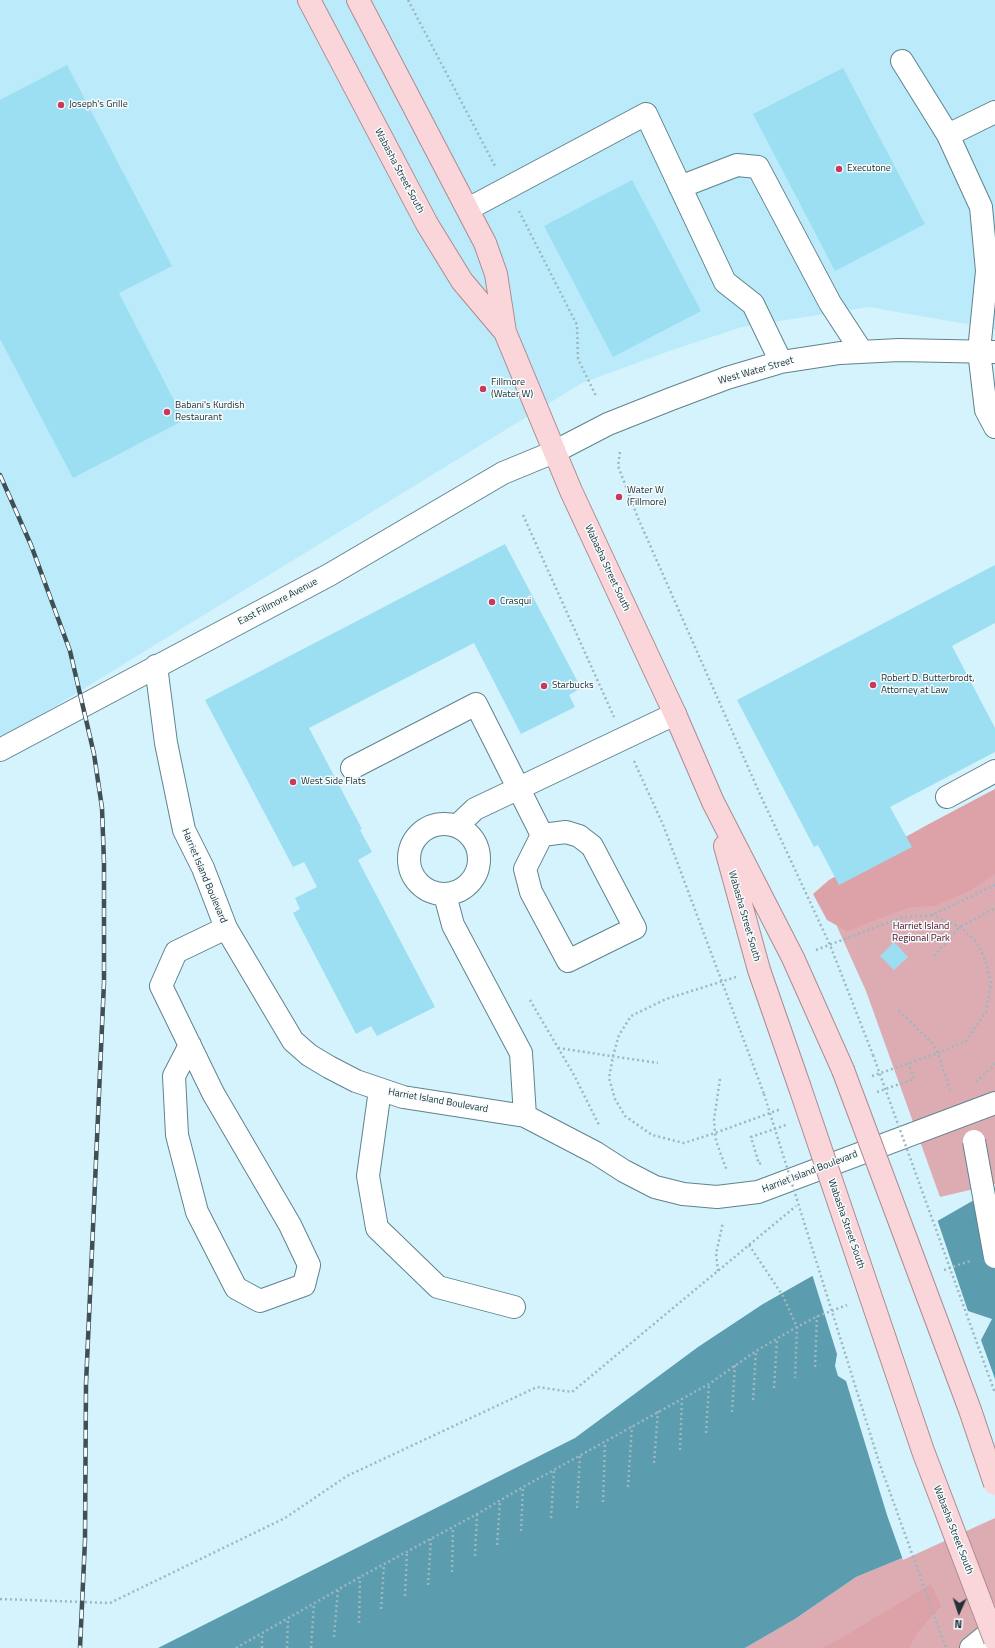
<!DOCTYPE html>
<style>
body{margin:0}
#map{position:relative;width:995px;height:1648px;overflow:hidden;background:#d4f3fd;font-family:"Titillium Web",sans-serif}
canvas{display:block}
.north{position:absolute;left:939px;top:1592px;width:40px;height:40px;-webkit-text-stroke:3px #f4fcfe;paint-order:stroke;rotate:183deg;font-size:11px;font-weight:700;line-height:16px;text-align:center;color:#223236}
.north::after{content:'';display:block;margin:auto;width:14px;height:18px;background:#223236;clip-path:polygon(50% 0,100% 100%,50% 72%,0 100%)}
</style>
<div id="map">
<canvas width="995" height="1648"></canvas>
<div class="north">N</div>
</div>
<script>
const g = document.querySelector('canvas').getContext('2d');
g.lineJoin = 'round';
function fillPath(path, color) { g.fillStyle = color; g.fill(path, 'evenodd'); }
const poly = rows => new Path2D(rows.map(r => 'M' + r).join(''));
function stroke(path, color, width, dash) { g.strokeStyle = color; g.lineWidth = width; g.lineCap = dash ? 'butt' : 'round'; g.setLineDash(dash || []); g.stroke(path); }
function label(font, color, halo, rows, align = 'center') {
  g.font = font + ' "Titillium Web",sans-serif'; g.lineWidth = 3; g.setLineDash([]); g.textBaseline = 'middle'; g.strokeStyle = halo; g.fillStyle = color; for (const [text, x, y, turn = 0] of rows) {
    g.save(); g.translate(x, y); g.rotate((+turn || 0) * Math.PI / 180); g.textAlign = isNaN(turn) ? turn : align; if (halo) g.strokeText(text, 0, 0); g.fillText(text, 0, 0); g.restore();
  }
}
fillPath(poly([
 [0,0,995,0,995,329,869,307,742,327,672,350,582,383,0,740]
]), '#bbebfa');
fillPath(poly([
 [995,805,995,1184,940,1197,866,991,826,902],
 [995,1516,995,1648,745,1648,795,1619,856,1577,924,1549]
]), '#ddacb2');
fillPath(poly([
 [995,789,995,874,969,891,935,906,910,907,847,931,827,920,813,894,829,880,927,825],
 [931,1584,941,1606,918,1632,909,1648,822,1648,843,1637]
]), '#dda1a8');
fillPath(poly([
 [995,1188,995,1516,924,1549,856,1577,795,1619,745,1648,158,1648,575,1438,698,1347,763,1304,828,1267,920,1231]
]), '#5b9caf');
fillPath(poly([
 [937,1219,968,1311,992,1319,981,1340,995,1379,995,1518,903,1560,887,1515,846,1381,838,1376,835,1366,837,1354,812,1274,827,1265,919,1230]
]), '#d4f3fd');
fillPath(poly([
 [67,65,172,266,119,293,184,420,73,478,0,339,0,100],
 [843,68,925,224,835,271,753,114],
 [632,180,701,311,613,357,544,226],
 [505,544,581,688,569,695,575,707,521,734,474,643,309,728,362,829,360,830,372,852,358,860,435,1007,377,1036,371,1026,356,1034,293,913,300,909,295,898,317,887,304,862,293,867,205,700],
 [995,565,995,623,952,646,995,728,995,752,890,807,912,847,839,885,818,845,814,847,737,700],
 [894,942,908,957,894,970,880,956]
]), '#9cdef2');
const minor = poly([
 [902,61,948,135,981,207,987,271,979,351,986,410,995,427],
 [948,135,995,112],
 [680,187,737,165,758,167,830,303,862,352],
 [468,209,646,114,725,282,753,304,781,362],
 [156,666,166,743,184,830,203,868,226,928,293,1041,309,1055,329,1067,356,1081,403,1097,525,1116,596,1153,624,1171,655,1187,683,1194,717,1197,758,1192,995,1103],
 [0,750,329,575,503,473,554,452,608,424,671,399,727,378,781,362,840,353,899,350,995,352],
 [352,768,476,704,542,835,566,832,579,836,592,846,635,928,568,961,531,892,525,869,542,835],
 [947,797,995,771],
 '409 859a35 35 0 1 1 70 0a35 35 0 1 1-70 0Z',
 [457,826,475,809,675,714],
 [445,895,453,925,521,1053,525,1116],
 [190,1045,174,1076,177,1135,197,1212,236,1288,260,1301,304,1285,309,1265,290,1225,213,1093,161,986,176,952,226,928],
 [380,1090,368,1176,377,1228,438,1287,514,1307],
 [971,1648,987,1635,995,1632]
]);
const major = poly([
 [309,0,427,224,462,281,505,332],
 [358,0,485,243,496,274,505,332,571,491,675,714,713,802,793,958,843,1070],
 [725,846,759,970,799,1085]
]);
stroke(minor, '#5f838e', 24);
stroke(major, '#ac8b91', 24);
stroke(poly([
 [408,0,495,166],
 [519,211,577,325,578,359,596,396],
 [620,452,618,466,638,518,759,792,830,945,873,1055],
 [523,515,614,717],
 [634,761,664,827,764,1094],
 [816,950,900,918,932,915,995,885],
 [934,956,960,927,995,908],
 [736,977,666,999,631,1016,619,1035,613,1056,609,1078,615,1099,625,1116,652,1135,684,1143,715,1133,781,1109],
 [530,1000,574,1075,599,1125],
 [899,1011,932,1043,938,1053,951,1093],
 [558,1048,658,1063],
 [872,1076,938,1053,966,1041,986,1012,991,983,986,962,977,942,960,927,932,915],
 [720,1079,714,1120,715,1133,716,1141,727,1171],
 [976,1082,995,1064],
 [877,1092,914,1079,908,1063],
 [761,1163,759,1164,751,1137,786,1125],
 [749,1245,783,1296,797,1327,795,1378],
 [944,1270,970,1261],
 [718,1271,716,1254,723,1222],
 [815,1367,817,1316],
 [774,1388,777,1339],
 [753,1400,756,1351],
 [732,1412,735,1365],
 [706,1433,709,1384],
 [680,1450,682,1399],
 [654,1463,658,1411],
 [628,1487,632,1426],
 [603,1502,605,1442],
 [577,1508,580,1455],
 [551,1518,554,1470],
 [521,1531,523,1487],
 [497,1545,500,1501],
 [475,1556,477,1514],
 [452,1572,453,1527],
 [428,1585,431,1539],
 [405,1596,407,1552],
 [0,1599,110,1603,285,1518,347,1476,537,1387,572,1392,796,1206],
 [381,1609,384,1564],
 [359,1623,360,1577],
 [334,1637,338,1590],
 [236,1648,360,1577,477,1514,523,1487,709,1384,756,1351,797,1327,818,1316,847,1305],
 [262,1648,262,1635],
 [287,1648,288,1618],
 [311,1648,314,1604]
]), '#9db7bf', 2.5, [2, 3]);
stroke(minor, '#fff', 22);
stroke(major, '#fad6da', 22);
const rail = poly([
 [0,475,31,545,70,651,94,754,102,808,104,863,104,982,86,1384,85,1540,80,1648]
]);
stroke(rail, '#3d5055', 4.5);
stroke(rail, '#f4fcfe', 3, [9]);
const minorBridge = poly([
 [974,1141,995,1257]
]);
const majorBridge = poly([
 [843,1070,970,1410,995,1484],
 [799,1085,923,1451,995,1640]
]);
stroke(minorBridge, '#5f838e', 24, []);
stroke(majorBridge, '#ac8b91', 24, []);
stroke(poly([
 [873,1055,995,1393],
 [764,1094,879,1462,946,1648]
]), '#9db7bf', 2.5, [2, 3]);
stroke(minorBridge, '#fff', 22);
stroke(majorBridge, '#fad6da', 22);
for (const [x, y, r, color] of [
 [61,105,4,"#c9395c"],
 [839,169,4,"#c9395c"],
 [483,389,4,"#c9395c"],
 [167,412,4,"#c9395c"],
 [619,497,4,"#c9395c"],
 [492,602,4,"#c9395c"],
 [873,685,4,"#c9395c"],
 [544,686,4,"#c9395c"],
 [293,782,4,"#c9395c"]
]) { const dot = new Path2D(); dot.arc(x, y, r, 0, 2 * Math.PI); g.fillStyle = color; g.fill(dot); stroke(dot, '#f4fcfe', 1.5); }
label('10px', '#223236', '#f4fcfe', [
 ["Joseph's Grille",69,105],
 ["Executone",847,169],
 ["Fillmore",491,383],
 ["(Water W)",491,395],
 ["Babani's Kurdish",175,406],
 ["Restaurant",175,418],
 ["Water W",627,491],
 ["(Fillmore)",627,503],
 ["Crasqui",500,602],
 ["Robert D. Butterbrodt,",881,679],
 ["Attorney at Law",881,691],
 ["Starbucks",552,686],
 ["West Side Flats",301,782]
], 'left');
label('10px', '#223236', '#f4fcfe', [
 ["Wabasha Street South",399,171,62],
 ["West Water Street",756,371,-16],
 ["Wabasha Street South",607,568,65],
 ["East Fillmore Avenue",278,602,-28],
 ["Harriet Island Boulevard",204,876,67],
 ["Wabasha Street South",744,916,74],
 ["Harriet Island Boulevard",438,1101,10],
 ["Harriet Island Boulevard",810,1172,-21],
 ["Wabasha Street South",846,1224,71],
 ["Wabasha Street South",953,1530,69]
]);
label('10px', '#4f081c', '#f4fcfe', [
 ["Harriet Island",921,927],
 ["Regional Park",921,939]
]);
</script>
